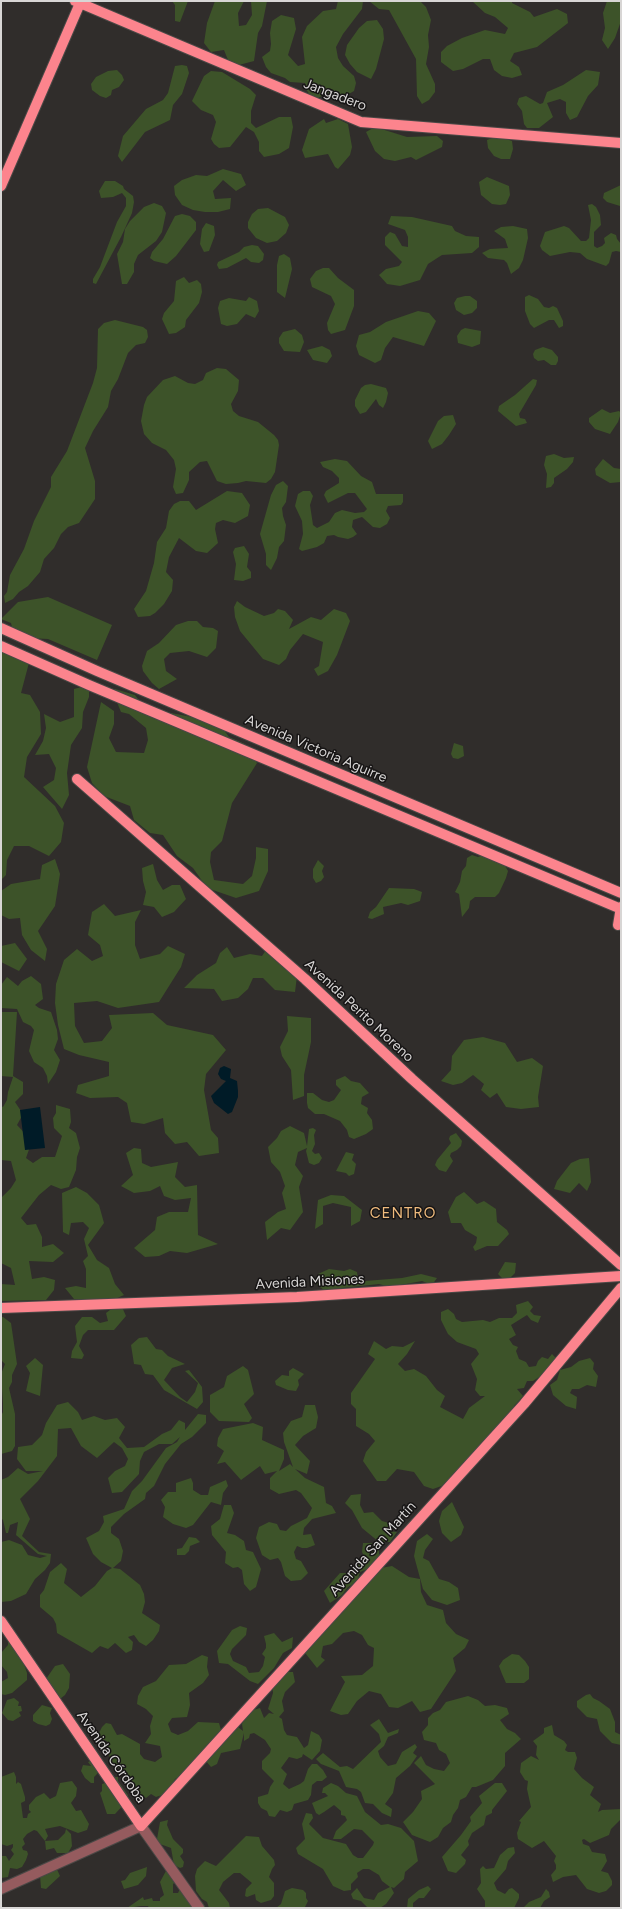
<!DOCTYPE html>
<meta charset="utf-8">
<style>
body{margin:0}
#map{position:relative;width:622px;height:1909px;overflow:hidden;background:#302d2b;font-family:Figtree,sans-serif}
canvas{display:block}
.frame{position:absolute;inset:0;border:2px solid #d8d6d5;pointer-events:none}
</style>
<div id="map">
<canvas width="622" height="1909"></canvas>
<div class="frame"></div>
</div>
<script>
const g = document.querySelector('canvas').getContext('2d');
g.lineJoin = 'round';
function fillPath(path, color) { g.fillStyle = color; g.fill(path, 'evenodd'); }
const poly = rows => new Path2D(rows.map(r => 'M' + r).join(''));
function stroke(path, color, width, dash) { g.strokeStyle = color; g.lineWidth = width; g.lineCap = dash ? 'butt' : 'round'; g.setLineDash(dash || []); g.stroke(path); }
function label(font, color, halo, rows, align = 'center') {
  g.font = font + ' Figtree,sans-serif'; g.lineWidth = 3; g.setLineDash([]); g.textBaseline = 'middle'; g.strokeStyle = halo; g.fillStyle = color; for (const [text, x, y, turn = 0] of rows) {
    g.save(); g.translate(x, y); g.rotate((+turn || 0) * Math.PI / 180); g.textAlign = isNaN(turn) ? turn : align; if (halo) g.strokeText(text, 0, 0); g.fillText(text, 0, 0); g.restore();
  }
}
fillPath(poly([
 [172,1,188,1,180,22,175,21,175,5],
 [215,1,244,1,238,13,239,26,246,25,252,15,251,1,267,1,262,26,258,33,254,61,235,66,230,65,224,50,211,52,204,43,207,23],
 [338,1,363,1,362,9,343,34,336,47,338,58,343,66,354,76,356,83,354,91,340,99,327,93,318,98,311,97,306,89,305,83,290,82,285,78,271,73,266,67,262,57,270,51,271,44,270,33,272,21,281,15,294,18,296,29,288,55,298,66,305,64,302,37,307,26,323,11,336,9],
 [369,1,421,2,426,7,431,20,428,35,429,47,426,64,435,84,435,92,429,100,422,104,417,96,416,59,389,10,379,9],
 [472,1,512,1,512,3,530,12,534,17,557,9,567,14,568,23,537,47,514,53,510,61,519,67,522,75,512,78,502,76,494,70,490,59,483,59,463,69,453,71,441,62,441,52,447,46,462,38,485,30,505,34,508,28,495,17,485,13],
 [607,1,621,1,621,21,615,38,608,49,602,40,605,28,603,13],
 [377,20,383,29,384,39,376,69,371,79,357,72,350,64,345,55,347,45,359,28,367,21],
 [182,65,187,66,189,73,182,94,173,105,170,120,145,132,122,162,118,156,123,136,146,109,163,100,168,93,175,66],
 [117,70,122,75,124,80,119,87,112,90,111,95,106,98,100,96,92,90,91,84,96,77,108,71],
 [586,70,600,72,598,85,588,96,577,117,570,120,566,113,566,102,560,99,547,103,553,117,539,128,527,128,524,124,522,111,517,104,519,98,526,96,540,104,543,103,547,92,563,85],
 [211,71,222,72,250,89,256,95,251,111,251,123,256,128,279,117,291,117,293,127,289,148,279,154,264,157,259,151,259,142,254,132,246,127,230,147,219,148,214,144,211,139,216,122,213,115,201,110,192,101,204,76],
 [324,119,326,123,338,119,348,124,352,147,350,155,338,169,335,167,328,154,305,158,302,150,309,129],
 [375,127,407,137,437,136,443,141,442,147,416,160,411,157,395,161,384,159,375,151,366,132],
 [498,136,512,141,513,149,510,159,501,159,494,156,488,148,487,140],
 [223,169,241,174,246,185,236,191,223,180,213,191,215,199,231,198,230,209,218,212,205,212,193,210,182,205,175,195,174,186,182,180,196,175,207,176],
 [487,177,509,186,510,195,506,204,500,205,492,204,481,195,479,182],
 [105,181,115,181,123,186,124,189,133,196,134,202,132,213,121,237,96,284,93,283,93,279,100,267,117,222,126,206,126,198,122,193,113,197,101,198,99,191],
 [621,185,620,206,607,202,603,198,604,193],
 [154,203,162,206,166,213,162,232,156,241,138,255,134,264,134,272,127,284,122,284,117,254,123,242,125,229,130,221,144,207],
 [592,204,596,207,600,215,601,225,594,232,594,246,597,248,602,246,605,243,604,238,611,233,616,235,617,239,621,244,621,252,616,251,612,252,609,263,606,266,587,259,580,253,570,252,550,256,542,250,540,246,545,232,564,226,569,228,581,241,586,241,589,238,591,220,588,205],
 [268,208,285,217,289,225,286,233,277,241,267,243,256,238,248,228,248,222,252,214,258,209],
 [182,214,190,216,196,222,196,230,176,256,167,264,154,261,150,258,152,252,163,239,175,216],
 [391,216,412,217,452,226,455,231,466,236,479,237,479,247,472,253,442,255,428,264,420,280,400,286,387,284,379,275,386,269,399,266,402,262,385,245,385,237,390,232,395,234,402,246,408,247,408,237,405,230,388,224],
 [206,223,214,226,215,235,209,251,204,252,200,244,202,229],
 [513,226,527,229,528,238,523,260,519,268,511,274,507,263,504,260,488,258,482,253,490,249,508,248,505,239,494,231,501,227],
 [252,245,258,246,264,254,263,260,259,263,251,262,246,258,227,268,219,269,217,265,218,262,239,252,244,247],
 [284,254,290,258,292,269,285,298,277,292,277,265,279,256],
 [323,268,329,268,338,278,354,290,354,306,345,330,331,334,328,330,327,323,335,304,331,296,312,287,310,279,316,271],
 [184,277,189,283,197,280,201,284,202,292,199,303,186,320,185,327,176,333,169,334,162,319,164,313,174,301,176,281],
 [529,295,538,299,544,307,549,308,553,306,557,308,563,321,563,326,559,328,554,320,549,320,534,328,530,324,525,311,525,297],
 [465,296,470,296,477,301,477,308,472,313,464,315,456,310,454,303,457,298],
 [249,297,257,301,259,311,255,318,246,314,237,324,227,326,221,324,218,308,220,301,229,298,246,301],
 [418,311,429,313,436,321,424,346,393,337,385,348,381,360,375,363,359,355,356,346,359,335,370,332,386,322],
 [115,320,143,327,147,330,148,337,145,343,136,345,128,353,118,379,111,391,108,407,93,431,85,448,95,481,95,499,79,523,68,527,61,534,54,548,44,559,40,572,28,586,19,592,13,599,5,603,4,596,7,592,10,575,24,549,34,521,51,487,51,477,67,451,93,383,97,368,98,329,104,323],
 [465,328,481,331,480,344,472,347,458,343,457,336,461,330],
 [295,329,302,335,304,342,300,352,284,351,279,343,279,338,283,332],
 [322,346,330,350,332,356,327,363,313,360,307,350],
 [543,347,552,350,558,357,558,361,556,365,551,365,544,360,538,361,534,358,533,354,535,350],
 [217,368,226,369,239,380,238,391,231,404,233,411,239,416,258,422,274,435,278,440,279,445,275,472,271,479,266,483,246,481,238,483,226,484,217,481,207,461,200,462,189,472,189,480,183,493,176,494,173,487,176,469,174,460,166,450,152,443,144,434,141,421,144,405,147,397,163,380,175,376,188,383,195,384,203,380,206,373],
 [533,379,537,380,536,385,519,414,520,418,525,419,527,423,516,426,498,411,499,406,515,395],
 [371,384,386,388,388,393,386,402,383,408,379,405,376,399,366,412,360,414,355,406,355,400,361,388,365,385],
 [602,409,610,413,619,411,621,413,618,422,610,434,595,429,589,422,589,418],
 [453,415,456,424,449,435,442,444,432,449,428,441,438,421,444,416],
 [554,454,564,458,574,457,573,462,567,469,554,478,554,483,551,487,546,488,547,474,544,465,546,456],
 [335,459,347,461,361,476,372,482,376,494,403,494,403,502,401,505,388,506,386,511,390,518,387,524,380,528,373,527,362,517,353,520,352,527,357,534,353,537,348,539,338,537,334,535,327,536,324,543,317,547,302,551,299,549,303,534,302,521,295,506,298,494,303,491,310,491,313,496,310,505,313,525,317,528,329,522,335,513,342,510,355,513,364,512,367,509,355,493,348,493,328,503,324,495,326,491,339,483,339,478,332,471,323,467,320,462],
 [603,459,614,468,621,469,621,482,610,483,596,475,595,469],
 [283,481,288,486,286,502,282,508,283,516,286,525,284,541,279,547,277,558,271,570,266,565,266,554,260,534,271,495,276,485],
 [227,491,242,493,250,505,248,516,235,523,223,520,216,523,215,529,218,543,207,553,196,551,179,538,169,557,166,572,173,580,172,591,164,604,155,613,150,616,138,617,134,609,146,591,154,563,157,542,166,528,169,511,174,504,180,501,189,501,196,510],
 [244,546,249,554,247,567,251,572,251,578,243,581,234,580,236,564,233,552,235,548],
 [48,597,112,625,97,660,48,639,28,638,19,634,12,627,11,623,1,619,18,602],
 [237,601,245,607,264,616,274,613,278,609,285,611,293,620,289,629,311,617,321,620,334,609,346,613,350,621,337,655,328,671,318,676,314,669,319,666,323,642,303,634,290,650,286,659,279,665,263,659,240,631,235,617,234,607],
 [188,621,197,621,203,627,213,628,218,631,216,648,207,657,189,651,170,653,164,659,166,671,177,679,159,689,152,683,143,671,142,666,147,651,159,643,176,625],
 [1,649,30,659,21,693,30,695,40,712,41,734,27,757,24,777,55,806,64,823,61,842,49,856,29,846,14,846,7,860,6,875,1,880],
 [89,685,89,697,83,712,82,728,71,745,67,773,69,795,62,809,43,787,54,780,56,768,49,754,35,755,43,741,46,728,44,714,60,722,74,717,74,689],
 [115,689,135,695,145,708,158,719,171,713,218,722,229,737,245,744,257,763,232,803,222,841,211,852,210,862,214,880,243,884,252,876,256,858,256,847,268,849,268,871,259,891,236,898,207,888,193,868,177,856,163,835,150,833,134,820,130,806,104,796,92,783,87,767,101,702,114,711,114,724,109,738,116,752,144,753,148,740,146,728,129,714,121,712,114,695],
 [454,743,463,746,464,756,458,759,453,758,451,754],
 [486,854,504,864,508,871,506,878,499,893,495,897,475,897,470,901,469,908,462,917,459,894,455,892,460,882,462,871,466,866,467,858,472,855,478,857],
 [55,859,60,874,55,906,38,931,47,949,45,961,31,950,22,935,20,918,9,919,1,915,1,891,11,884,40,879,42,865],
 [318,860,324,866,322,871,324,877,321,881,316,883,313,878,313,869],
 [153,864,157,880,163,890,172,885,180,885,186,899,174,912,162,917,154,907,143,905,146,892,143,881,142,868],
 [389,888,414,889,422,892,420,901,408,905,401,903,383,907,384,914,372,919,368,918,370,912,376,907],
 [104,904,115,916,141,910,135,922,135,945,140,959,160,954,168,946,185,954,181,967,159,1002,118,1008,97,1001,74,1003,75,1026,84,1043,102,1041,112,1028,109,1015,153,1013,167,1025,213,1035,226,1050,206,1074,204,1090,211,1130,218,1138,219,1153,199,1156,187,1142,175,1144,165,1133,163,1118,144,1124,131,1122,127,1103,118,1097,90,1098,76,1093,78,1085,109,1076,109,1062,79,1055,64,1049,58,1025,55,1003,56,984,64,960,77,949,92,961,103,956,100,945,88,935,92,912],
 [15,943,27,959,19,971,1,962,1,946],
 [270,944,285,953,298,968,295,992,275,990,263,978,253,978,248,989,238,998,222,1001,214,989,184,988,197,975,216,963,220,953,227,947,234,958,250,954,262,956],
 [31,976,41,984,43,999,35,1005,39,1008,51,1012,57,1030,58,1039,54,1050,60,1060,56,1072,48,1084,47,1076,43,1068,34,1062,29,1051,34,1030,31,1026,23,1022,17,1009,1,1008,1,985,7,977,18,986,22,981],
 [1,1012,17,1012,13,1076,23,1082,23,1094,15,1102,23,1114,17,1125,32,1141,26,1158,33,1163,42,1157,55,1157,62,1136,54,1128,53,1118,56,1113,56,1105,70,1109,71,1122,69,1128,76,1133,80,1148,77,1157,76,1170,69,1187,61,1189,51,1185,39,1195,21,1218,27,1225,36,1224,42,1237,42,1247,53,1244,64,1253,53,1262,29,1261,32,1279,44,1277,55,1280,54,1290,46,1300,1,1301,1,1284,15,1285,11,1268,1,1263,1,1198,11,1188,16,1180,11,1161,1,1160,1,1106,3,1107,7,1100,8,1092,13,1077,1,1076],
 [287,1016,311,1018,311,1042,304,1075,304,1096,293,1100,291,1070,282,1056,280,1047,288,1031],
 [483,1037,505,1043,517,1062,532,1058,543,1066,538,1097,539,1107,521,1109,506,1107,497,1093,490,1098,481,1090,484,1084,473,1075,462,1083,453,1085,441,1081,451,1070,452,1056,464,1040],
 [345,1076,351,1081,360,1083,369,1093,362,1097,361,1104,368,1108,367,1113,372,1120,373,1129,366,1134,354,1139,349,1137,347,1130,340,1121,324,1114,315,1114,308,1108,307,1103,307,1093,313,1093,322,1100,329,1102,334,1100,341,1090,336,1085,336,1080],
 [290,1126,304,1133,307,1146,309,1129,313,1128,316,1130,314,1135,315,1144,312,1151,315,1154,319,1153,322,1158,319,1163,314,1165,309,1163,306,1151,307,1148,298,1152,295,1165,303,1176,299,1187,303,1212,290,1230,281,1228,267,1240,265,1222,278,1212,286,1209,282,1193,285,1186,280,1172,271,1162,268,1147,277,1138,281,1131],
 [456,1133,462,1141,461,1146,457,1150,451,1153,450,1156,453,1161,446,1172,439,1170,435,1165,437,1160,451,1143,449,1139,450,1136],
 [134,1148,141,1149,142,1163,151,1167,178,1162,175,1177,185,1187,197,1185,198,1235,218,1244,187,1253,170,1251,159,1256,145,1257,134,1248,155,1230,157,1217,169,1212,188,1212,191,1198,175,1200,164,1196,160,1186,150,1191,134,1193,121,1186,133,1175,126,1153],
 [346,1152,354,1154,352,1160,356,1164,354,1174,349,1176,346,1173,336,1171],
 [589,1158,591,1182,587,1191,579,1183,570,1193,554,1189,557,1181,571,1163,580,1159],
 [76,1187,87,1193,99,1205,104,1223,88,1245,97,1260,109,1268,115,1284,124,1295,104,1304,85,1299,74,1299,65,1288,76,1286,86,1288,86,1269,83,1261,88,1256,84,1239,89,1228,83,1222,71,1223,69,1235,63,1232,62,1193],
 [464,1192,477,1204,484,1201,496,1209,497,1222,507,1230,509,1234,498,1246,487,1246,475,1251,473,1247,476,1243,477,1237,465,1230,461,1223,451,1223,448,1212,456,1197],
 [331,1195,344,1196,362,1210,360,1221,351,1226,351,1207,333,1203,323,1206,323,1224,315,1229,318,1200],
 [505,1262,516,1263,515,1273,509,1279,503,1279,498,1274],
 [329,1269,344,1271,350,1269,357,1272,358,1280,365,1281,402,1278,421,1274,437,1278,432,1285,422,1281,390,1287,379,1284,324,1290,317,1285,318,1274],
 [528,1301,533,1307,530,1311,534,1315,541,1316,538,1323,531,1320,527,1315,511,1325,516,1335,509,1339,513,1345,518,1347,516,1351,519,1359,526,1362,529,1367,536,1366,538,1361,542,1357,548,1359,552,1354,557,1359,547,1372,533,1381,527,1381,524,1388,517,1389,523,1396,514,1406,512,1416,500,1430,484,1441,476,1451,471,1461,464,1462,455,1474,453,1482,433,1489,424,1486,414,1472,397,1469,386,1481,377,1481,363,1461,366,1452,375,1441,369,1434,356,1426,356,1409,351,1404,351,1393,375,1359,368,1354,374,1341,386,1349,392,1346,403,1347,415,1341,407,1354,398,1364,405,1371,414,1369,426,1376,437,1390,445,1396,440,1407,463,1419,469,1408,485,1396,480,1396,475,1390,477,1379,471,1364,479,1354,476,1349,457,1342,448,1334,441,1320,441,1312,448,1309,454,1314,456,1319,462,1322,483,1320,490,1322,499,1318,512,1318,517,1313,516,1305],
 [114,1307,122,1307,126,1316,114,1330,88,1330,83,1335,79,1346,84,1355,82,1359,71,1358,72,1351,77,1342,75,1326,82,1317,92,1317,100,1323,108,1321,106,1313],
 [1,1317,3,1317,11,1323,17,1364,12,1375,12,1382,9,1388,15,1414,15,1446,12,1451,1,1454,1,1416,3,1412,3,1404,1,1374,5,1364,1,1360],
 [147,1337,156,1349,162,1350,168,1356,185,1364,172,1368,164,1380,180,1397,187,1402,195,1392,198,1383,185,1371,189,1370,202,1387,203,1402,197,1409,164,1390,153,1375,145,1374,141,1365,134,1364,131,1345,139,1338],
 [35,1358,43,1365,40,1396,26,1391,30,1373,26,1366],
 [590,1358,594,1363,593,1369,598,1376,596,1387,587,1385,579,1389,572,1389,570,1393,577,1397,576,1409,566,1406,553,1395,550,1385,557,1380,560,1370,571,1367,579,1361],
 [243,1366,248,1370,254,1394,244,1404,252,1418,249,1422,219,1421,210,1412,210,1395,224,1387,227,1376],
 [293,1368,304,1374,298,1380,299,1385,296,1391,288,1390,276,1385,275,1381,282,1375,289,1376,289,1371],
 [68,1402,78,1412,82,1420,94,1416,105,1420,117,1418,125,1427,119,1438,127,1448,144,1447,162,1434,171,1430,179,1420,185,1423,185,1430,198,1414,206,1415,206,1423,192,1437,181,1444,165,1464,154,1486,146,1493,145,1499,124,1514,111,1527,111,1533,119,1539,123,1551,121,1561,113,1568,120,1569,140,1585,144,1594,145,1602,142,1613,160,1625,159,1631,153,1640,146,1646,139,1642,134,1635,128,1637,133,1642,132,1650,126,1653,115,1643,108,1649,100,1646,92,1653,57,1633,56,1624,53,1618,40,1607,40,1595,44,1590,50,1572,61,1563,67,1569,64,1583,81,1597,95,1586,107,1571,112,1568,101,1562,93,1554,86,1538,99,1531,104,1522,103,1516,124,1509,132,1491,142,1481,166,1448,177,1442,180,1437,172,1444,159,1444,144,1452,140,1461,139,1474,122,1492,112,1493,108,1478,115,1471,125,1466,128,1459,122,1448,114,1442,97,1458,81,1446,71,1428,58,1429,57,1456,38,1481,20,1499,30,1519,22,1536,39,1552,51,1554,50,1563,45,1570,35,1579,26,1594,11,1601,1,1602,1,1542,9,1540,22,1545,28,1555,40,1558,47,1556,38,1554,16,1535,18,1522,10,1525,8,1533,6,1533,3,1520,1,1518,1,1480,8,1477,18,1468,28,1474,43,1471,26,1471,17,1459,18,1447,32,1445,42,1435,46,1423,57,1405],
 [305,1405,315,1405,318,1417,316,1428,303,1436,295,1445,310,1461,307,1474,295,1469,305,1478,324,1487,326,1503,332,1506,336,1513,312,1519,304,1528,303,1535,311,1534,315,1545,307,1548,302,1548,297,1546,294,1552,296,1559,301,1561,308,1573,301,1580,291,1581,285,1576,281,1562,278,1558,270,1560,262,1555,256,1538,259,1527,269,1522,277,1524,280,1530,286,1531,291,1526,307,1518,312,1508,301,1493,296,1490,279,1494,270,1489,270,1478,277,1471,265,1474,260,1466,241,1480,225,1462,217,1464,224,1451,217,1446,218,1438,223,1429,253,1423,263,1427,262,1440,284,1450,284,1459,279,1471,290,1464,293,1467,284,1442,283,1433,291,1421,302,1417],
 [191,1478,193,1483,193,1490,201,1495,208,1495,210,1487,226,1480,228,1486,223,1493,221,1505,211,1502,193,1525,186,1528,173,1524,163,1517,165,1507,161,1500,168,1492,176,1492,176,1483],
 [361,1494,360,1505,364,1513,373,1512,382,1521,389,1523,387,1531,397,1532,390,1542,379,1542,362,1528,352,1510,345,1503,351,1495],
 [452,1502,464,1527,461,1535,451,1542,442,1533,439,1521,442,1511],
 [224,1505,231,1505,234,1513,227,1533,235,1535,244,1541,246,1550,253,1552,261,1569,256,1587,250,1591,244,1584,242,1570,238,1567,233,1568,225,1563,226,1552,212,1535,211,1526,220,1519],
 [427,1534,433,1539,425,1550,423,1558,429,1561,439,1579,449,1582,458,1588,460,1600,447,1605,432,1600,423,1589,414,1556,417,1541],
 [189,1537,196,1538,200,1542,190,1546,189,1551,185,1555,177,1555,177,1549,182,1548],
 [363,1543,371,1543,379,1548,379,1558,370,1568,360,1572,357,1582,348,1587,342,1595,330,1603,324,1591,340,1573,355,1573,357,1566,366,1560,362,1552],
 [392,1566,409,1577,420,1579,421,1592,427,1605,443,1610,446,1623,456,1634,469,1640,465,1648,453,1658,456,1671,431,1709,420,1712,412,1701,398,1708,389,1707,381,1694,369,1691,357,1701,348,1714,341,1715,330,1711,345,1682,341,1676,362,1675,373,1666,374,1648,368,1645,362,1635,354,1631,343,1633,332,1644,323,1646,321,1657,325,1660,317,1668,302,1649,343,1612,347,1598,381,1568],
 [240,1626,247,1628,246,1635,232,1649,230,1654,233,1661,246,1667,249,1673,259,1672,263,1666,265,1657,262,1654,266,1648,266,1644,264,1636,274,1633,282,1642,293,1637,292,1648,283,1653,274,1668,258,1684,250,1681,228,1664,219,1663,217,1651,232,1630],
 [8,1641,18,1646,27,1673,27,1680,12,1693,5,1695,1,1694,1,1682,8,1678,7,1672,1,1665,1,1653,8,1645],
 [512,1654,519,1655,525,1661,529,1667,529,1679,524,1683,506,1683,502,1674,499,1666,503,1660],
 [202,1655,208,1657,207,1667,209,1675,203,1683,189,1693,190,1705,187,1717,172,1718,168,1724,171,1732,178,1735,188,1731,198,1722,219,1723,221,1730,238,1727,243,1731,242,1724,247,1714,253,1710,260,1708,264,1718,269,1713,274,1714,268,1709,273,1693,272,1682,281,1672,293,1672,295,1682,285,1692,282,1701,284,1711,279,1717,282,1719,284,1730,287,1735,297,1737,304,1748,308,1745,311,1731,319,1735,322,1740,320,1751,312,1760,303,1754,302,1757,297,1759,289,1757,281,1768,287,1774,283,1784,289,1789,300,1784,304,1781,308,1769,312,1764,317,1764,323,1770,327,1777,322,1781,317,1781,312,1785,311,1795,308,1800,294,1804,292,1810,287,1812,280,1810,275,1817,269,1816,267,1811,261,1808,258,1803,258,1797,268,1794,270,1787,274,1781,262,1769,262,1761,270,1753,271,1749,265,1740,254,1733,250,1734,249,1738,244,1741,244,1733,240,1749,221,1753,217,1764,211,1767,205,1760,175,1779,171,1788,165,1794,156,1797,151,1794,146,1798,136,1792,125,1772,114,1765,108,1754,107,1741,100,1739,98,1735,102,1727,106,1723,111,1724,117,1735,122,1734,140,1744,140,1754,144,1759,155,1762,162,1757,160,1746,145,1743,151,1734,150,1726,153,1716,146,1709,137,1704,138,1696,143,1687,156,1681,169,1665,186,1664],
 [63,1664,70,1674,69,1688,65,1695,60,1699,46,1679,55,1666],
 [590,1694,593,1698,599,1701,610,1709,615,1722,615,1732,621,1735,621,1745,612,1743,600,1731,597,1719,587,1717,577,1707,577,1701,586,1695],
 [468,1696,478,1700,485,1706,495,1705,507,1708,509,1714,500,1720,507,1729,515,1733,521,1739,505,1753,505,1766,493,1780,476,1787,472,1787,466,1797,460,1800,458,1808,453,1815,451,1822,443,1828,438,1837,430,1842,412,1835,403,1822,413,1812,422,1799,421,1791,435,1784,414,1763,421,1756,426,1765,434,1769,444,1771,450,1763,446,1754,439,1750,436,1743,424,1740,422,1732,428,1725,428,1718,433,1713,440,1710,446,1702],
 [14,1698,19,1702,18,1706,21,1706,22,1711,19,1712,21,1716,13,1721,8,1720,2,1713,7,1700],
 [42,1705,52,1708,50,1713,52,1719,50,1724,46,1726,38,1724,33,1721,33,1715],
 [379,1719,388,1733,399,1729,398,1733,388,1737,384,1746,378,1751,380,1757,388,1766,396,1764,402,1752,415,1744,417,1747,413,1753,417,1756,410,1766,396,1778,393,1793,385,1804,392,1809,391,1817,382,1813,373,1804,365,1803,361,1792,357,1789,346,1787,339,1771,321,1764,316,1759,323,1753,340,1767,347,1766,353,1769,381,1742,379,1734,370,1725],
 [552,1725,554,1735,564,1741,567,1745,565,1750,568,1752,575,1752,577,1758,574,1769,582,1778,594,1787,590,1795,601,1804,598,1812,602,1810,621,1809,621,1819,611,1829,609,1835,590,1843,584,1839,582,1840,583,1844,589,1846,592,1852,605,1854,607,1861,601,1871,608,1873,612,1881,612,1885,606,1891,599,1893,587,1889,576,1875,563,1877,553,1882,551,1875,556,1869,556,1865,554,1861,556,1856,544,1841,532,1848,518,1839,517,1833,521,1822,519,1821,531,1807,527,1789,528,1781,525,1780,520,1772,521,1763,531,1756,539,1760,536,1755,537,1746,533,1741,544,1733,544,1728],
 [93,1760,99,1770,97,1774,94,1777,94,1783,91,1783,85,1778,81,1771,83,1765,91,1766,88,1762],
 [14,1772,16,1777,16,1784,18,1782,21,1784,25,1797,25,1801,21,1803,23,1818,27,1818,28,1814,31,1812,29,1810,29,1805,36,1797,44,1793,50,1799,56,1796,60,1783,72,1781,77,1788,76,1796,71,1803,76,1811,81,1810,89,1824,87,1830,78,1833,60,1826,45,1829,48,1836,45,1841,58,1840,65,1833,66,1829,71,1834,72,1846,68,1853,57,1853,54,1848,46,1850,45,1841,37,1831,34,1830,27,1834,23,1839,25,1844,22,1847,23,1850,27,1851,28,1854,26,1860,22,1867,17,1869,10,1868,8,1877,1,1878,2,1856,6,1856,9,1861,14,1854,11,1850,13,1847,13,1844,7,1846,1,1844,1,1777],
 [113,1777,118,1777,118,1781,128,1795,128,1800,115,1814,107,1814,100,1793,102,1791,102,1784,108,1782],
 [331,1783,338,1786,346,1793,357,1796,365,1812,381,1825,388,1824,401,1828,414,1841,418,1861,405,1872,404,1879,394,1888,391,1887,394,1893,386,1904,380,1908,368,1908,361,1901,353,1899,351,1894,357,1888,364,1898,374,1900,378,1893,390,1887,382,1881,379,1875,369,1869,363,1869,357,1873,358,1877,351,1884,351,1890,344,1891,333,1886,323,1869,298,1854,296,1848,305,1839,302,1824,306,1813,312,1814,313,1818,309,1824,323,1838,346,1844,353,1855,358,1858,363,1858,373,1845,374,1842,362,1830,354,1829,341,1839,333,1839,336,1831,347,1820,345,1816,341,1815,341,1811,334,1805,324,1812,319,1815,316,1813,312,1803,328,1796,325,1793,322,1793,323,1788],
 [495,1783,502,1783,507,1791,492,1810,492,1813,486,1816,484,1825,472,1833,468,1841,469,1845,461,1855,466,1860,465,1864,456,1873,448,1871,442,1857,461,1835,471,1821,470,1817,482,1803,479,1796],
 [168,1820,167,1825,173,1839,183,1849,183,1853,180,1856,184,1862,183,1867,180,1868,174,1865,171,1848,160,1844,157,1839,160,1822],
 [246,1836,259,1837,262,1846,274,1860,275,1865,272,1869,269,1877,274,1883,274,1896,271,1900,261,1903,256,1900,255,1894,247,1897,245,1896,246,1889,252,1883,240,1873,234,1873,223,1882,219,1890,229,1903,230,1908,209,1908,207,1902,202,1899,196,1891,195,1876,197,1869,205,1861,216,1866],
 [514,1847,515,1853,508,1861,506,1869,494,1883,497,1890,505,1894,509,1889,512,1888,519,1894,519,1898,514,1908,485,1908,485,1901,477,1889,481,1883,480,1869,483,1866,486,1869,494,1868,500,1855,508,1848],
 [55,1865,60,1876,46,1889,41,1888,40,1875],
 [147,1867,146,1876,138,1885,124,1889,121,1881,125,1880,130,1873],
 [167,1869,176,1882,173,1884,173,1893,178,1893,180,1889,203,1903,206,1908,149,1908,148,1906,141,1906,127,1908,143,1897,144,1900,152,1898,153,1901,160,1901,160,1898,164,1895,160,1882],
 [428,1886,431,1889,424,1898,419,1898,413,1903,413,1908,407,1908,408,1899,419,1890],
 [292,1888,303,1890,306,1893,306,1898,308,1901,305,1907,276,1908,281,1904,285,1891],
 [546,1889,549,1892,550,1897,544,1901,540,1908,523,1908,529,1902,541,1897]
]), '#3d5329');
fillPath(poly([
 [224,1066,231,1069,230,1078,237,1081,238,1091,238,1097,232,1112,228,1114,214,1103,211,1096,226,1081,221,1079,218,1074,220,1068],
 [40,1107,45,1148,25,1150,20,1110]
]), '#001b27');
const minor = poly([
 [1,1889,141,1826,199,1908]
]);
const major = poly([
 [75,1,361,122,621,143],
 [1,186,81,1],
 [1,628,97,671,621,893],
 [1,646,89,685,621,909],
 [77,779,305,979,412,1079,621,1265],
 [618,925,621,907],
 [1,1308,297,1297,621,1276],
 [1,1621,141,1826,524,1404,621,1288]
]);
stroke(minor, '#4b4846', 12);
stroke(major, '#4b4846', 12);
stroke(minor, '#955b5e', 10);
stroke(major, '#fc848d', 10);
label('14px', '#d8d6d5', '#171515', [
 ["Jangadero",335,95,21],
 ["Avenida Victoria Aguirre",316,749,23],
 ["Avenida Perito Moreno",359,1011,43],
 ["Avenida Misiones",310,1282,-3],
 ["Avenida San Martín",373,1549,-48],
 ["Avenida Córdoba",111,1757,55]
]);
g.letterSpacing = '1px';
label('15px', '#f1bc7e', '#171515', [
 ["CENTRO",403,1214]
]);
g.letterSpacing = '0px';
</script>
